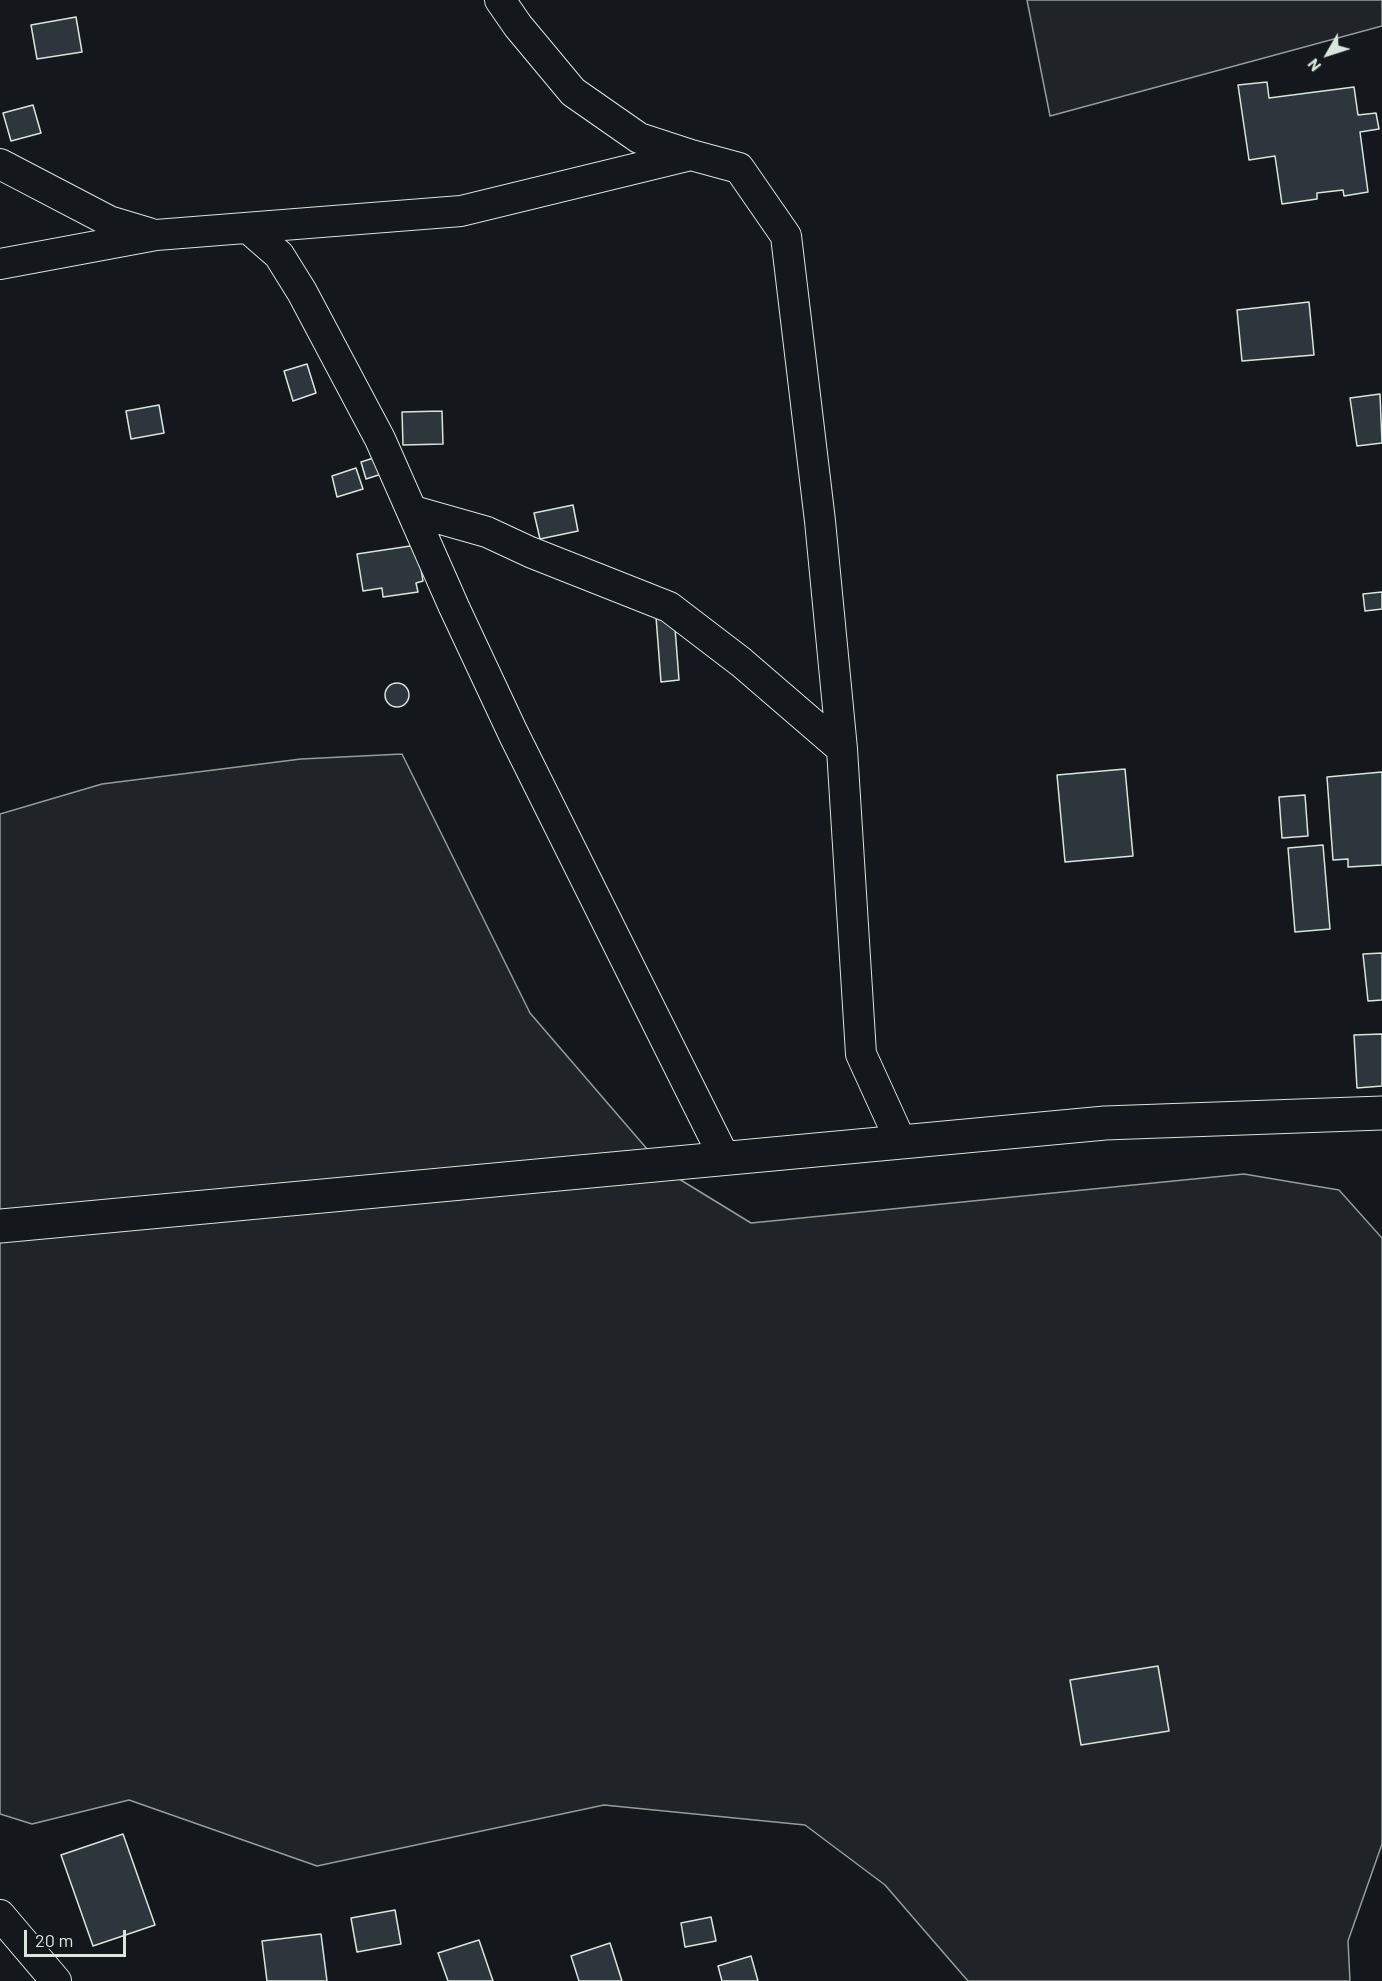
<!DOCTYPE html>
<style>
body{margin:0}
#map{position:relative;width:1382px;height:1981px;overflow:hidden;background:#14181c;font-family:Barlow,sans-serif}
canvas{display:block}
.north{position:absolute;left:1298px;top:24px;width:60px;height:60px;-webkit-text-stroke:4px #14181c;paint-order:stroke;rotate:231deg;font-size:16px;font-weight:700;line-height:24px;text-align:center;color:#d8e6dc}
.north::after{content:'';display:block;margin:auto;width:21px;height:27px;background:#d8e6dc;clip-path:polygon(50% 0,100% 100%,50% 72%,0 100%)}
.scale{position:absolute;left:24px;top:1930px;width:102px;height:27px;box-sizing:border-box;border:3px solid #d8e6dc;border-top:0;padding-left:8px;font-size:18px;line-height:21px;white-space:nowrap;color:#d8e6dc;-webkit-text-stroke:4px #14181c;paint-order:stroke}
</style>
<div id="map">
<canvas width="1382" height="1981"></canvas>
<div class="north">N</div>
<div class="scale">20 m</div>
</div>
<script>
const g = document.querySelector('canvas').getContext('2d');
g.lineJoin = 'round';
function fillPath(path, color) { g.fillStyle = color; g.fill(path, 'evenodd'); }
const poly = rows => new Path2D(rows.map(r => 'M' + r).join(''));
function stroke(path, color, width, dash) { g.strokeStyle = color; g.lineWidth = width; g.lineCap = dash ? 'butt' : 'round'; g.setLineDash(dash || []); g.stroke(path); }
const green = poly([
 [1027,0,1382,0,1382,26,1050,116,1027,0],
 [402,754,530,1013,666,1171,751,1223,1244,1174,1339,1190,1382,1238,1382,1844,1348,1941,1350,1981,968,1981,885,1885,805,1825,604,1805,317,1866,129,1800,32,1824,0,1814,0,814,102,784,301,759,402,754]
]);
fillPath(green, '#202428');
stroke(green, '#939e99', 1.5);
const building = poly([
 [76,17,82,52,37,59,31,25,76,17],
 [1267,82,1269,98,1354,87,1358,115,1376,113,1379,129,1360,132,1368,192,1344,196,1343,190,1317,193,1317,199,1282,204,1275,156,1249,160,1238,85,1267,82],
 [33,105,41,133,11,141,3,113,33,105],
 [1309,302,1314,355,1242,361,1237,310,1309,302],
 [307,364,316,393,293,401,284,371,307,364],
 [1380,394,1382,443,1357,446,1350,398,1380,394],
 [159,405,164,433,131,439,126,411,159,405],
 [442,411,443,444,403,445,402,412,442,411],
 [383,455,388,472,366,479,361,462,383,455],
 [356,468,363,489,337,497,332,476,356,468],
 [573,505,578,531,540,539,534,513,573,505],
 [417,545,423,581,416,583,418,592,383,597,382,588,363,591,357,554,417,545],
 [1382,592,1382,609,1365,611,1363,594,1382,592],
 [674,615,679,680,661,682,656,617,674,615],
 '385 695a12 12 0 1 1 24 0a12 12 0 1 1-24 0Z',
 [1125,769,1133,856,1065,862,1057,775,1125,769],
 [1382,772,1382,865,1348,867,1348,859,1333,860,1327,777,1382,772],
 [1305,795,1308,836,1282,838,1279,797,1305,795],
 [1323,845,1330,929,1295,932,1288,848,1323,845],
 [1382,953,1382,1000,1368,1001,1363,954,1382,953],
 [1382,1034,1382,1086,1357,1088,1354,1035,1382,1034],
 [1158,1666,1169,1731,1081,1745,1070,1680,1158,1666],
 [123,1834,155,1925,93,1946,61,1855,123,1834],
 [395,1910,401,1944,357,1952,351,1918,395,1910],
 [711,1917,716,1941,685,1947,681,1923,711,1917],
 [321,1934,327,1981,267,1981,262,1941,321,1934],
 [479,1940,493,1981,448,1981,438,1953,479,1940],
 [610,1943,622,1981,579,1981,571,1956,610,1943],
 [751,1956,758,1981,722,1981,718,1966,751,1956]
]);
fillPath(building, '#2c363c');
stroke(building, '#d8e6dc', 1.5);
const street = poly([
 [500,0,518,26,573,92,639,138,691,155],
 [0,164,109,221,149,233],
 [248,228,279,255,302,292,380,439,454,607,513,733,725,1159],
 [0,264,156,235,461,211,691,155,739,168,786,236,820,521,842,749,861,1054,901,1142],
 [413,511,487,532,530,552,669,607,741,662,842,749],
 [0,1915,56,1981]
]);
const secondary = poly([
 [0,1226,1105,1123,1382,1113]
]);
stroke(street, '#d8e6dc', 32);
stroke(secondary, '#d8e6dc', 35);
stroke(street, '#14181c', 30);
stroke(secondary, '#14181c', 33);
</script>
